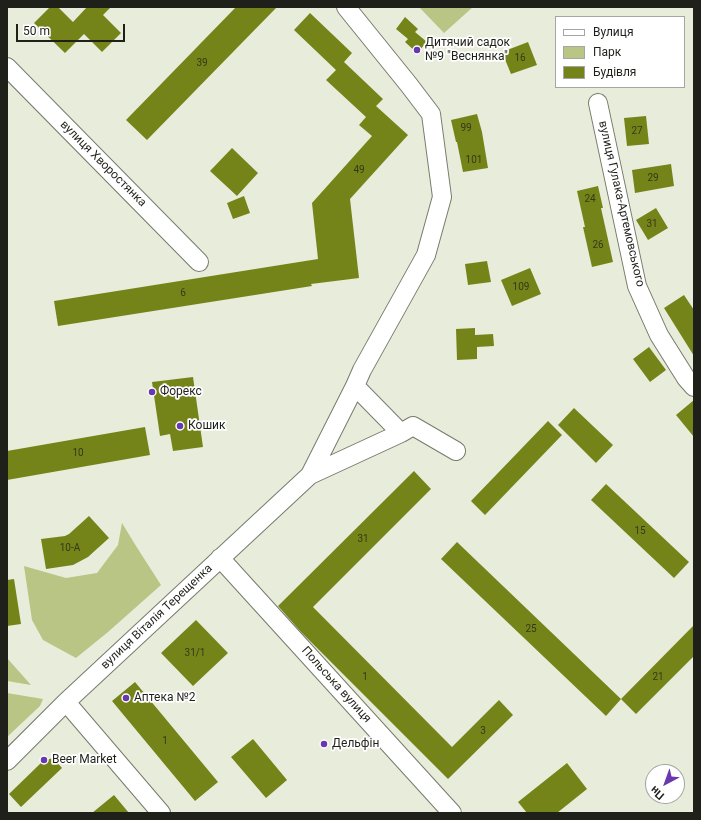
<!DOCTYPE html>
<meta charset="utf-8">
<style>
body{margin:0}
#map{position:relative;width:701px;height:820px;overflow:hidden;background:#e8ecdb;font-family:Roboto,sans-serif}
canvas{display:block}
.frame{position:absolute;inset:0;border:8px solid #1f201a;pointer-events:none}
.legend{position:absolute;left:555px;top:16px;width:130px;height:72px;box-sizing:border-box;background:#fff;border:1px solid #a5a6a3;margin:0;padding:5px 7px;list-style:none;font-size:12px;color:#1f201a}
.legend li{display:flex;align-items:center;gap:8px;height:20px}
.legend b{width:20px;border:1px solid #a5a6a3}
.north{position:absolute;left:645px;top:764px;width:40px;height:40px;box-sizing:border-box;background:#fff;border:1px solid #a5a6a3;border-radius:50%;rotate:221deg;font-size:11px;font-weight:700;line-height:16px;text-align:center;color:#1f201a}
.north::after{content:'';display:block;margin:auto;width:14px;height:18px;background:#6838af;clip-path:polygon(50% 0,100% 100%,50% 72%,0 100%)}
.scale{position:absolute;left:16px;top:24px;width:109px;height:18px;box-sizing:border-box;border:2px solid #1f201a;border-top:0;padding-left:5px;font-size:12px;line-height:14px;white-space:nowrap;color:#1f201a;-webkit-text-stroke:3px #fff;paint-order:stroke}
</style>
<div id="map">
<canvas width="701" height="820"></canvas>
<div class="frame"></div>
<ul class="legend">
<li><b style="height:5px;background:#fff"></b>Вулиця</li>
<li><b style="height:11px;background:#b8c584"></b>Парк</li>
<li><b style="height:11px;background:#758418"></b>Будівля</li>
</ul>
<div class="north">Пн</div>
<div class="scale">50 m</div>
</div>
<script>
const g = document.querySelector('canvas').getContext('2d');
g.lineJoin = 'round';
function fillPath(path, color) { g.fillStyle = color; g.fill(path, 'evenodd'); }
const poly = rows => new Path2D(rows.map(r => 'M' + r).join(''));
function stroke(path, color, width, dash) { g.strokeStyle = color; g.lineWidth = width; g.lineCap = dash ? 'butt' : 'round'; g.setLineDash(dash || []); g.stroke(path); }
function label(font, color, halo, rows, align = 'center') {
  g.font = font + ' Roboto,sans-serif'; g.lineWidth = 3.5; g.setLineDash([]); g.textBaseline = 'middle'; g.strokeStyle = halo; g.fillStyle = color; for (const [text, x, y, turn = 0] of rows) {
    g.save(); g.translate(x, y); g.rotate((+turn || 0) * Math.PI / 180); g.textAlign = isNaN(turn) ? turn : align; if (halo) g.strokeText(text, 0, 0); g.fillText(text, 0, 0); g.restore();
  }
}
fillPath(poly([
 [419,7,473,7,444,33],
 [122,523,136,546,161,585,108,632,76,658,43,640,32,620,24,566,66,578,97,573,118,545],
 [7,658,31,685,7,681],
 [7,693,43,699,40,706,7,737]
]), '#b8c584');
fillPath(poly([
 [50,7,58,7,73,22,87,7,111,7,103,15,121,33,102,52,84,34,65,53,34,23],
 [236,7,277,7,147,140,126,120],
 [310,13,352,53,344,62,383,99,376,106,408,135,350,199,359,278,311,284,312,286,58,326,54,301,318,259,312,203,372,136,359,125,366,117,326,80,336,70,294,30],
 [405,17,418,29,415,32,427,42,417,53,405,42,408,39,396,29],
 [528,42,537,65,511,74,502,52],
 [477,114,482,132,488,168,463,172,457,142,456,142,451,120],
 [646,116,649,144,627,146,624,118],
 [232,148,258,173,237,196,210,171],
 [671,164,674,186,635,193,632,170],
 [598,186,603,208,601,208,613,262,592,267,583,227,585,227,577,191],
 [244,196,250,213,233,219,227,203],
 [656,208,668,228,648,240,636,220],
 [487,261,491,282,468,285,465,264],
 [530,268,541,294,512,306,501,280],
 [684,295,694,310,694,356,664,308],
 [475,328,475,335,493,334,494,346,477,347,477,359,457,360,456,329],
 [649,347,666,370,650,382,633,359],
 [193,377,203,447,173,451,170,434,160,436,152,382],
 [694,400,694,437,676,415],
 [574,408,613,445,596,463,558,425],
 [548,421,562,435,485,515,471,501],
 [145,427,150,455,7,480,7,451],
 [414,471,431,489,313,607,452,747,499,700,513,715,448,779,301,632,278,606],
 [606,484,689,562,674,578,591,500],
 [89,516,109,538,88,557,73,565,46,569,41,539,65,536,69,534],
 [457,542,621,699,606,716,441,559],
 [14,579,21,624,7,626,7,580],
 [196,620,228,653,193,686,161,653],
 [694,625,694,656,636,714,621,699],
 [135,682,218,782,195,801,112,701],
 [253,739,287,780,266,798,231,757],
 [53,758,62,768,21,807,9,794,43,761],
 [567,763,587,789,557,813,527,813,518,802],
 [114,795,129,813,92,813]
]), '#758418');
const minor = poly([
 [7,67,199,262],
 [598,103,637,286,659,335,686,378,694,387],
 [355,386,401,433],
 [310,475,401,433,413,426,456,451],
 [220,558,452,813],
 [66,702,161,813],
 [7,761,66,702,310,475,355,386,362,370,426,255,442,197,431,114,409,85,346,7]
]);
stroke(minor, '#777b6c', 20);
stroke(minor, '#fff', 18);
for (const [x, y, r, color] of [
 [417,50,4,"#6838af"],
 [152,392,4,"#6838af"],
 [180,426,4,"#6838af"],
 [126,698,4,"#6838af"],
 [324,744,4,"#6838af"],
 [44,760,4,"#6838af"]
]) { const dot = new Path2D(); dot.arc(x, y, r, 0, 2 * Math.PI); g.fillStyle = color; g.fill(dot); stroke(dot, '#fff', 1.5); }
label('10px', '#34391a', null, [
 ["16",520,58],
 ["39",202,63],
 ["99",466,128],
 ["27",637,131],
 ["101",474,160],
 ["49",359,170],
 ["29",653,178],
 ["24",590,199],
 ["31",652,224],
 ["26",598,245],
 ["109",521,287],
 ["6",183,293],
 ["10",78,453],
 ["15",640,531],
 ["31",363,539],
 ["10-А",70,548],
 ["25",531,629],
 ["31/1",195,653],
 ["1",365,677],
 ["21",658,677],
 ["3",483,731],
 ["1",165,741]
]);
label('12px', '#1f201a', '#fff', [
 ["Дитячий садок",425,43],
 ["№9 \"Веснянка\"",425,57],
 ["Форекс",160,392],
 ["Кошик",188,426],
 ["Аптека №2",134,698],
 ["Дельфін",332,744],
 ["Beer Market",52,760]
], 'left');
label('12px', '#1f201a', '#fff', [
 ["вулиця Хворостянка",103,164,45],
 ["вулиця Гулака-Артемовського",621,204,77],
 ["вулиця Віталія Терещенка",157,617,-43],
 ["Польська вулиця",336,685,48]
]);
</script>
